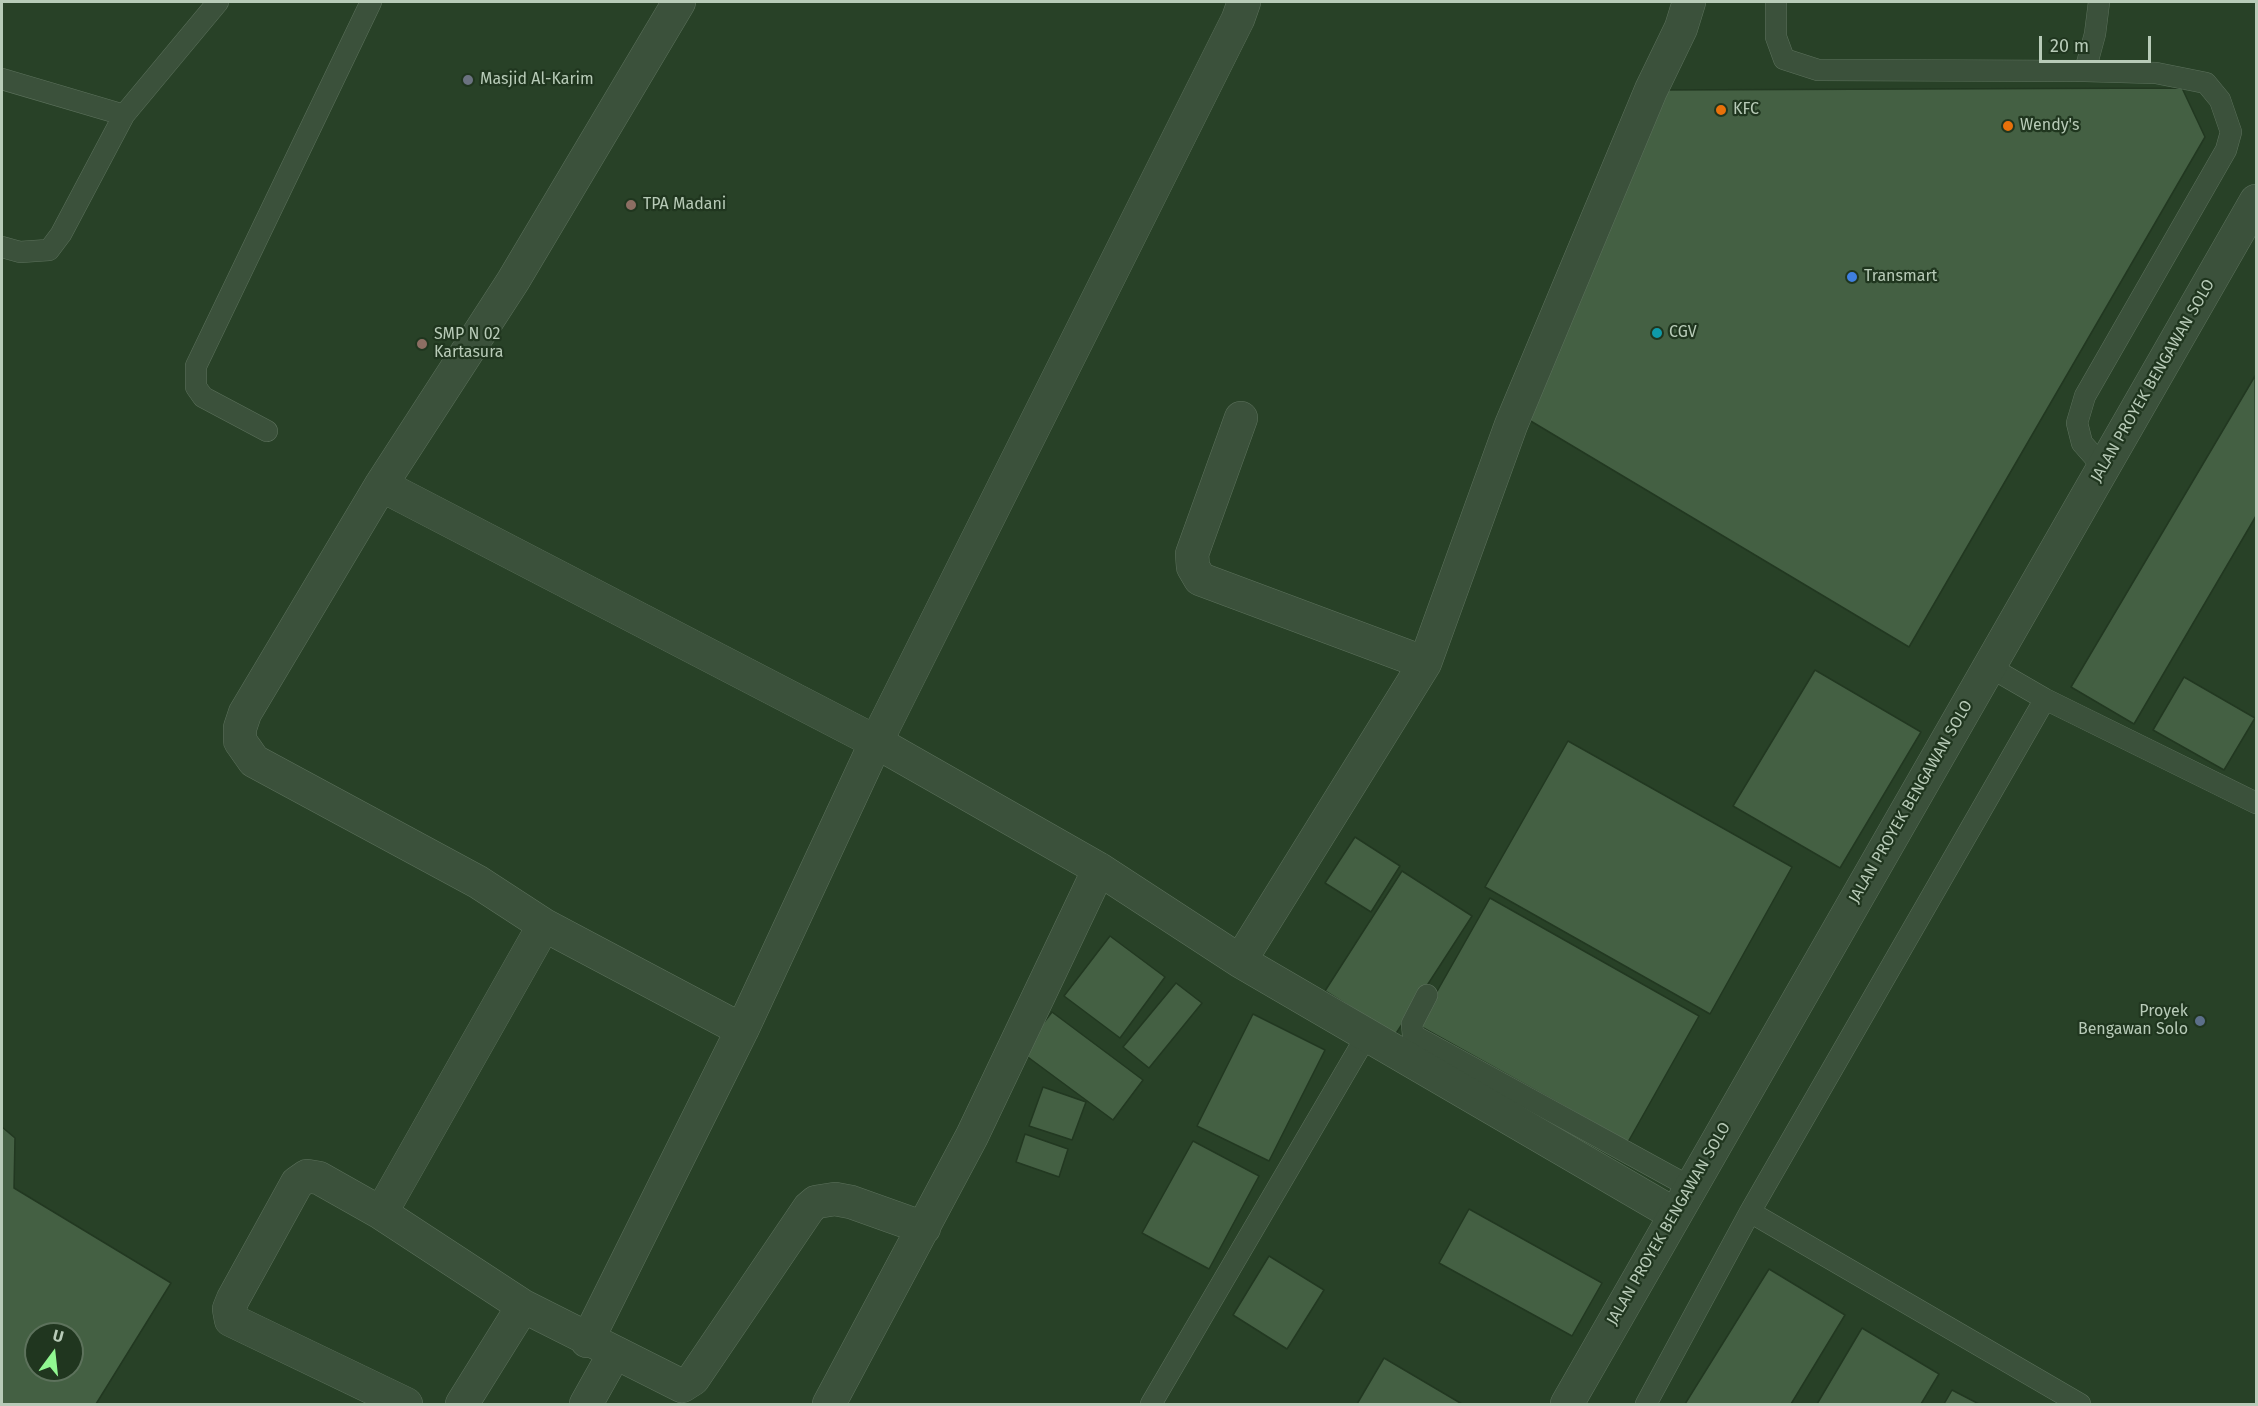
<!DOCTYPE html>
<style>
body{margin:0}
#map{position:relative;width:2258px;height:1406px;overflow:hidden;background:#284127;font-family:"Fira Sans",sans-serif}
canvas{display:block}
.frame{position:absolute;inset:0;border:3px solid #b8cbb8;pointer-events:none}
.north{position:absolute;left:24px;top:1322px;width:60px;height:60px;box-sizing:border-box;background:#20361f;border:2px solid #5d725c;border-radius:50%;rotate:15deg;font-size:16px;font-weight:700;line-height:24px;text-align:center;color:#b8cbb8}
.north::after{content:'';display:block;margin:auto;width:21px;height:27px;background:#91f791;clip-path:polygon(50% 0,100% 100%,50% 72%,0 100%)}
.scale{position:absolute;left:2039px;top:36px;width:112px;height:27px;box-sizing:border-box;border:3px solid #b8cbb8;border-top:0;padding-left:8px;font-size:18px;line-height:21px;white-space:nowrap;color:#b8cbb8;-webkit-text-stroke:4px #20361f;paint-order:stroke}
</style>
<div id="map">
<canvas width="2258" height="1406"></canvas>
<div class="frame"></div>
<div class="north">U</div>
<div class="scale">20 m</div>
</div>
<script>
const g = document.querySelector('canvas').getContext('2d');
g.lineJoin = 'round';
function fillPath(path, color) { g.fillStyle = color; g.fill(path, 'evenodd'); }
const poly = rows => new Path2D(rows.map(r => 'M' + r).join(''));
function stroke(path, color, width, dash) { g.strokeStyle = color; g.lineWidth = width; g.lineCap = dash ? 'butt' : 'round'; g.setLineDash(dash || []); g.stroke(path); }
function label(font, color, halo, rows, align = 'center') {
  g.font = font + ' "Fira Sans",sans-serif'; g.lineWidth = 4.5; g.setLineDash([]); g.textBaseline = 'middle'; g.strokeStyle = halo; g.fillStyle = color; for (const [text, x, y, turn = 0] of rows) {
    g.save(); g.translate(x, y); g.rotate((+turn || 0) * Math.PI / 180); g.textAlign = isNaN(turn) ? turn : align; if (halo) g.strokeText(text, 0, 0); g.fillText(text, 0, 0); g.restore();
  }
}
const building = poly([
 [2182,88,2205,137,1909,647,1524,417,1655,90,2182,88],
 [2255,376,2256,516,2134,724,2071,687,2255,376],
 [1815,670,1921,732,1840,868,1733,806,1815,670],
 [2184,677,2255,718,2224,770,2153,730,2184,677],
 [1568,741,1792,867,1710,1014,1485,887,1568,741],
 [1355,837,1400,866,1371,912,1325,883,1355,837],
 [1402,871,1472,916,1395,1035,1325,991,1402,871],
 [1490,898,1699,1016,1628,1142,1418,1025,1490,898],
 [1110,936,1165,977,1120,1038,1064,996,1110,936],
 [1176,983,1202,1003,1149,1068,1123,1047,1176,983],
 [1052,1012,1143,1080,1113,1120,1021,1052,1052,1012],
 [1253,1014,1325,1050,1269,1161,1197,1126,1253,1014],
 [1043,1087,1086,1102,1072,1140,1029,1126,1043,1087],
 [2,1127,15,1138,14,1188,171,1283,96,1404,2,1404,2,1127],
 [36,1334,72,1334,72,1370,36,1370,36,1334],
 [1025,1134,1068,1149,1059,1177,1016,1162,1025,1134],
 [1193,1141,1259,1176,1209,1269,1142,1233,1193,1141],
 [1469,1209,1602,1283,1572,1336,1439,1263,1469,1209],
 [1269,1256,1324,1290,1287,1349,1233,1315,1269,1256],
 [1769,1269,1845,1315,1791,1404,1685,1404,1769,1269],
 [1862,1328,1939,1374,1921,1404,1817,1404,1862,1328],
 [1384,1358,1462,1404,1357,1404,1384,1358],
 [1952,1390,1979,1404,1944,1404,1952,1390]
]);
fillPath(building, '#446043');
stroke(building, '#223821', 1.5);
const service = poly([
 [1776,2,1776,37,1784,59,1818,70,2085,71,2095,34,2099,2],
 [2085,71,2156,73,2206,83,2220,100,2231,132,2226,150,2085,396,2077,423,2082,443,2104,468],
 [2,79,124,115],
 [2,247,20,252,49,250,61,234,124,115,218,2],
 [267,431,203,397,196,387,196,366,371,2],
 [1988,666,2045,699,2256,803],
 [1427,995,1412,1024,1413,1035,1690,1187],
 [1750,1212,2080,1404],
 [1151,1404,1367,1035],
 [1646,1404,1750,1212,2045,699]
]);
const minor = poly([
 [381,485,876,742,1238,19,1244,2],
 [1425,663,1511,425,1651,90,1681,28,1689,2],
 [544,925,742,1030],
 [1240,961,1425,663,1200,579,1193,567,1192,554,1241,418],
 [381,1213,544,925,478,882,254,761,240,741,240,728,245,713,381,485,513,281,679,2],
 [587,1341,742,1030,876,742,1099,869],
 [406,1404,231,1320,229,1309,233,1299,297,1183,307,1176,319,1178,381,1213,523,1306,682,1386,693,1379,809,1208,816,1202,835,1199,851,1202,924,1228],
 [462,1404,523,1306],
 [586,1404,614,1354],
 [829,1404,972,1136,1099,869,1240,961,1674,1214]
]);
const tertiary = poly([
 [1567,1404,2256,201]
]);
stroke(service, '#5c715c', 22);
stroke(minor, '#5c715c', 34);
stroke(tertiary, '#5c715c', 34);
stroke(service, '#3b513b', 21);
stroke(minor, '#3b513b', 33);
stroke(tertiary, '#3b513b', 33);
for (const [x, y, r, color] of [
 [468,80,6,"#6b7280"],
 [1721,110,6,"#e8710a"],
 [2008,126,6,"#e8710a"],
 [631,205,6,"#8d6e63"],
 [1852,277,6,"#3f7fe0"],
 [1657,333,6,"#0f9aa8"],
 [422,344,6,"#8d6e63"],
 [2200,1021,6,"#5c6f8a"]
]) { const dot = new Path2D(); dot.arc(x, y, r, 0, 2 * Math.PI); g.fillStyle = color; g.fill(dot); stroke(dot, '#20361f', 2); }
label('16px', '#b8cbb8', '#20361f', [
 ["Masjid Al-Karim",480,80],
 ["KFC",1733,110],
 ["Wendy's",2020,126],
 ["TPA Madani",643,205],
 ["Transmart",1864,277],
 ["CGV",1669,333],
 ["SMP N 02",434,335],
 ["Kartasura",434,353],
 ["Proyek",2188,1012,"right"],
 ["Bengawan Solo",2188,1030,"right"]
], 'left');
label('16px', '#b8cbb8', '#20361f', [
 ["JALAN PROYEK BENGAWAN SOLO",2153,381,-60],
 ["JALAN PROYEK BENGAWAN SOLO",1911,802,-60],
 ["JALAN PROYEK BENGAWAN SOLO",1669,1224,-60]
]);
</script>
